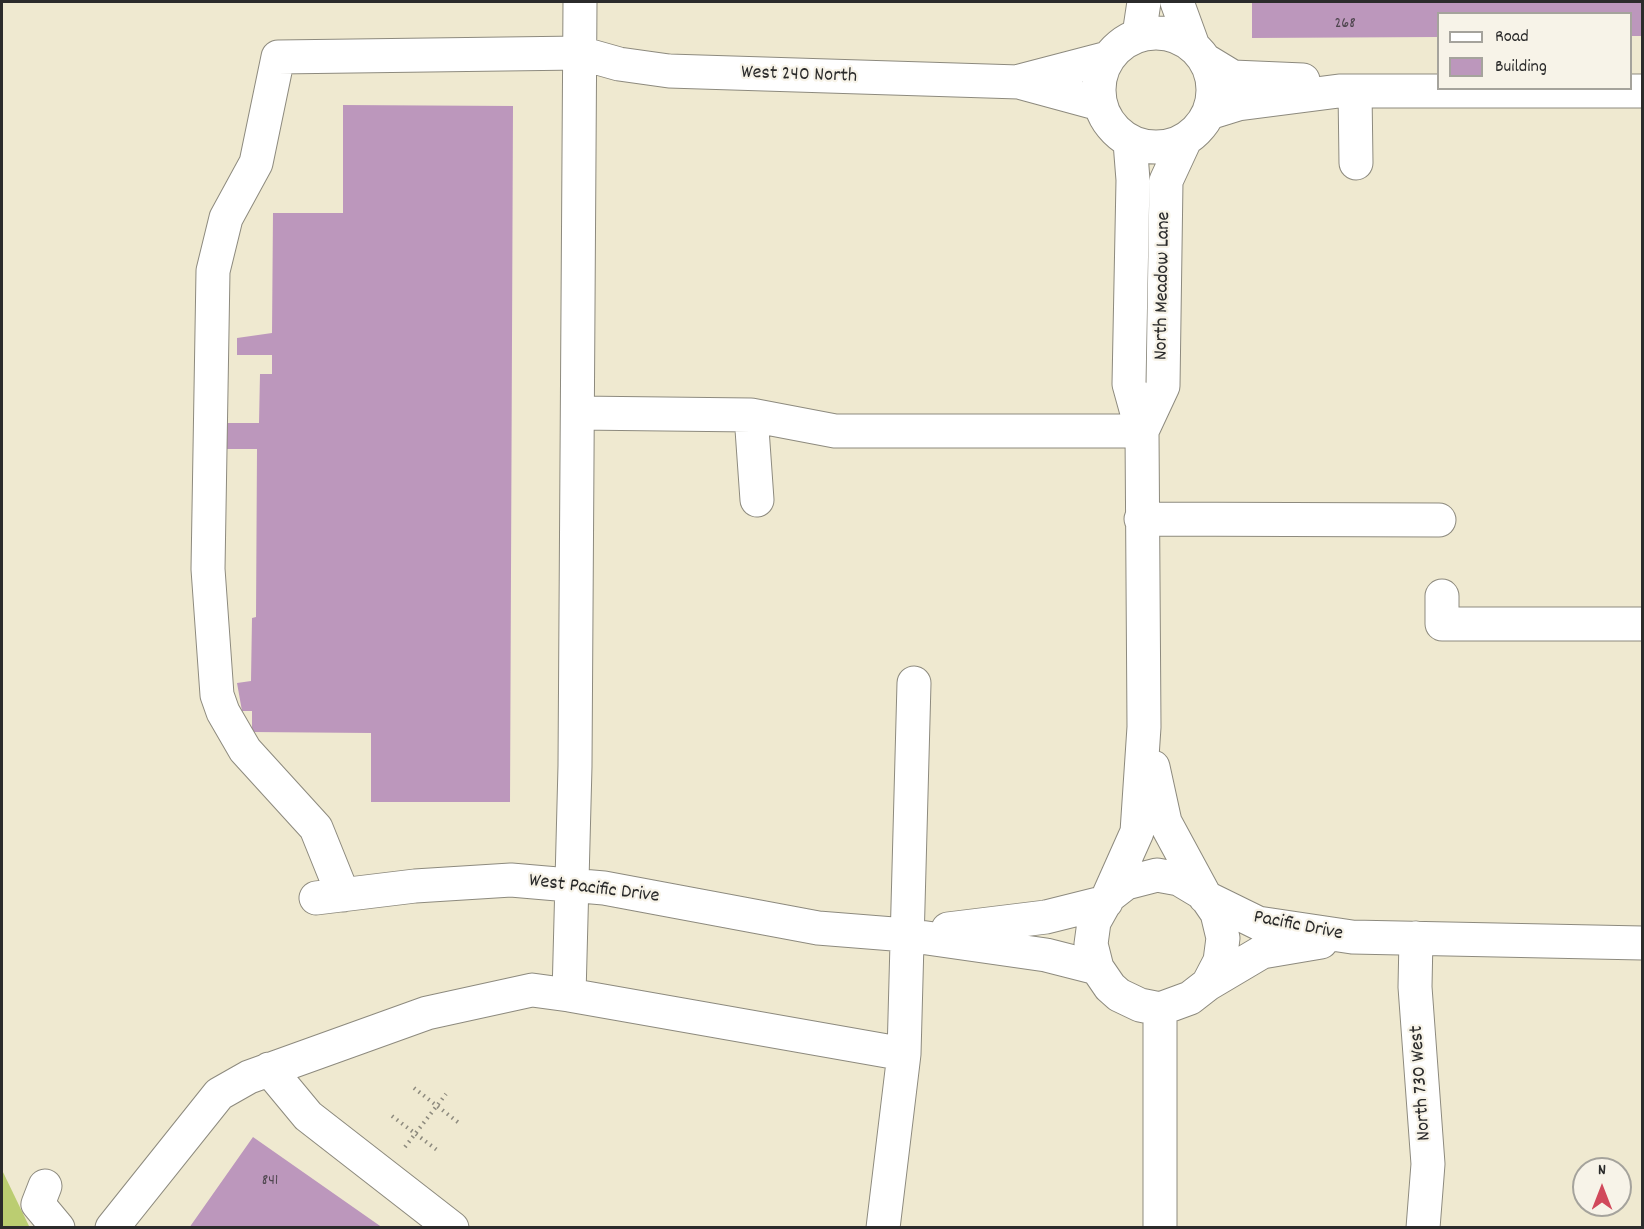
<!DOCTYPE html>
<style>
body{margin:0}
#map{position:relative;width:1644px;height:1229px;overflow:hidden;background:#efe9d0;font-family:Dekko,sans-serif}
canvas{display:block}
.frame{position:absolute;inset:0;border:3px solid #2b2b2b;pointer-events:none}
.legend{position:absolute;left:1437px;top:12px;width:195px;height:78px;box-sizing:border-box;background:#f7f3e8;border:2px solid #a5a39c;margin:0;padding:8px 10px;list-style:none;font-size:18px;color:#2b2b2b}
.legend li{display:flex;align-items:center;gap:12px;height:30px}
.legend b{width:30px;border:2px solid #a5a39c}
.north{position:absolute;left:1572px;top:1157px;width:60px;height:60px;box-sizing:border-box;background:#f7f3e8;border:2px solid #a5a39c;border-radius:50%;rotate:0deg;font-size:16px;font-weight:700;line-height:24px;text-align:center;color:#2b2b2b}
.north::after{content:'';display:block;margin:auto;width:21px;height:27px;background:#d1495b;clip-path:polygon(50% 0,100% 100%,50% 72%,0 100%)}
</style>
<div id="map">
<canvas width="1644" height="1229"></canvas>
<div class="frame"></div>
<ul class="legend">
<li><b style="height:8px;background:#fff"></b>Road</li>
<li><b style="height:16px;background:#bc97bc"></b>Building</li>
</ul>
<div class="north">N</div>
</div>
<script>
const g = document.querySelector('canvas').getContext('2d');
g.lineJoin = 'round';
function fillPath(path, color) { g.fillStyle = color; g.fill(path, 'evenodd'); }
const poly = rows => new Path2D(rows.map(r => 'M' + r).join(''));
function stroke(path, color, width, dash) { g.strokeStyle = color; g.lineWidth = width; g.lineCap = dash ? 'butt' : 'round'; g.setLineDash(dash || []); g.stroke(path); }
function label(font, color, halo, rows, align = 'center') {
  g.font = font + ' Dekko,sans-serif'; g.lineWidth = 4.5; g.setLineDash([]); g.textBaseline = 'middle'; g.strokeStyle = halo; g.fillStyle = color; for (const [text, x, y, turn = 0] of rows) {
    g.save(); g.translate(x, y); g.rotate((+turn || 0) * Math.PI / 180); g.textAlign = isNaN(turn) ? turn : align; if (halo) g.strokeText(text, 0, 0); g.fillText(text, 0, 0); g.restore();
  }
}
fillPath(poly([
 [2,1170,29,1226,28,1227,2,1227]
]), '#bbcd71');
fillPath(poly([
 [1252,2,1642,2,1642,36,1630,36,1630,14,1438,14,1438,37,1252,38],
 [343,105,513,106,510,802,371,802,371,733,252,732,252,711,242,711,237,683,251,681,252,618,256,617,257,449,223,449,223,423,259,423,260,374,272,374,272,355,237,355,237,338,272,333,273,213,343,213],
 [253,1137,383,1228,189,1228]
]), '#bc97bc');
const minor = poly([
 [1177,2,1193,46],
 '1099 90a57 57 0 1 1 114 0a57 57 0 1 1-114 0Z',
 [1139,35,1144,2],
 [1205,60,1233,77,1303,80],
 [1020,81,1108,58],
 [1355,91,1356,163],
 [1209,113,1238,104,1339,91,1642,91],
 [578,413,751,415,835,431,1142,431],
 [751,415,757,500],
 [1142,431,1163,386,1166,181,1185,140],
 [1141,519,1439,520],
 [1442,596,1442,624,1642,624],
 [1153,767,1165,822,1204,894,1217,913,1223,938,1220,961,1208,984,1190,998,1160,1009,1140,1005,1119,995,1110,987,1097,968,1091,944,1094,922,1108,897,1126,883,1157,875,1179,879,1204,894],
 [343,895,316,828,245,750,223,712,217,695,208,569,213,271,226,218,256,163,278,57,580,53,619,64,669,71,1019,82,1100,104],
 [1108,897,1137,832,1144,727,1142,431,1129,384,1133,180,1130,142],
 [1205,897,1258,923,1352,937,1642,943],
 [316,898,415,886,511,880,604,888,818,928,906,935,1046,955,1097,968],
 [948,929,1046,917,1106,902],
 [1416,938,1415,987,1428,1164,1423,1228],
 [1208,984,1262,952,1321,942],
 [569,995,904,1054],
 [1160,1009,1160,1228],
 [269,1069,308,1116,452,1228],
 [45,1186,38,1204,58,1228],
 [112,1228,219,1094,249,1077,427,1013,532,990,569,995,575,766,580,2],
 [883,1228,904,1054,914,683]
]);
stroke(minor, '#8d8a7e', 35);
stroke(poly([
 [414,1088,459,1123],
 [392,1116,437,1150],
 [405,1147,446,1094]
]), '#8d8a7e', 4, [1.5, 4.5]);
stroke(minor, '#fff', 33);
label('16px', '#4f464f', null, [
 ["268",1345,25],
 ["841",270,1182]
]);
label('20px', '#2b2b2b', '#f7f3e8', [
 ["West 240 North",799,76,2],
 ["North Meadow Lane",1164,286,-89],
 ["West Pacific Drive",594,890,7],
 ["Pacific Drive",1298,927,11],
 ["North 730 West",1422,1083,-94]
]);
</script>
